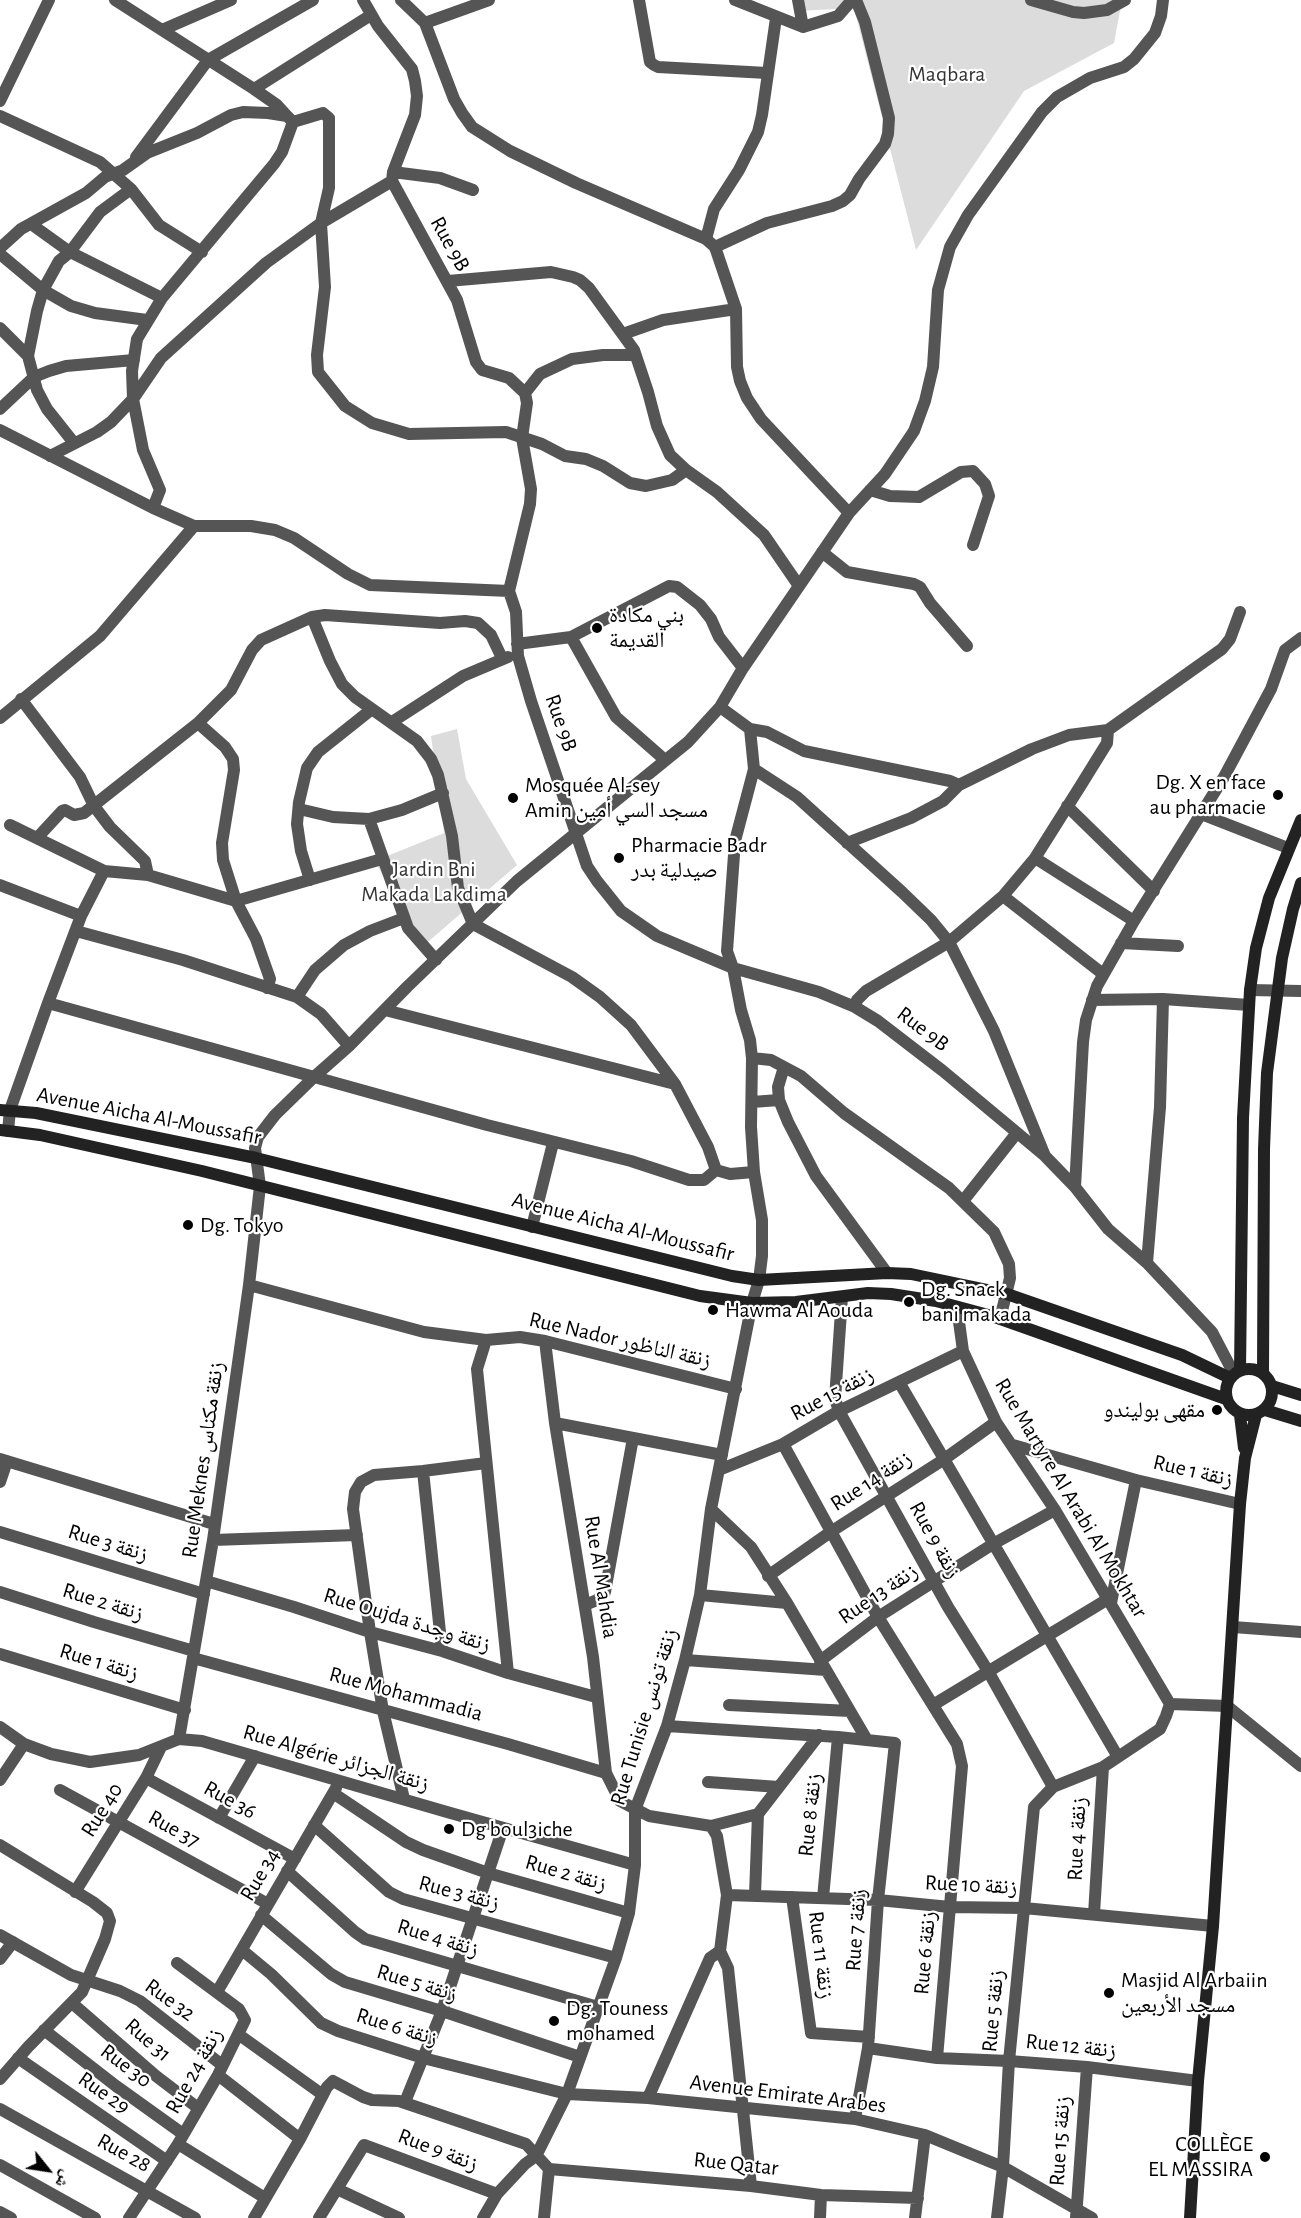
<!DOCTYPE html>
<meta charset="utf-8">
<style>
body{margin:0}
#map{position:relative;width:1301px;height:2218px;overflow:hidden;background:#fff;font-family:"Alegreya Sans","Noto Naskh Arabic",sans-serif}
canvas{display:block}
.north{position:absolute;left:18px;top:2140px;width:60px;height:60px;-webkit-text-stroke:4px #fff;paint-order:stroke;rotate:120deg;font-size:16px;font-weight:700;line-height:24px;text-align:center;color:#000}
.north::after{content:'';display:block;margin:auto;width:21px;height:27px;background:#000;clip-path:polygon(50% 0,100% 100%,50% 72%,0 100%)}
</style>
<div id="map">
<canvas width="1301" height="2218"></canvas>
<div class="north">ش</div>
</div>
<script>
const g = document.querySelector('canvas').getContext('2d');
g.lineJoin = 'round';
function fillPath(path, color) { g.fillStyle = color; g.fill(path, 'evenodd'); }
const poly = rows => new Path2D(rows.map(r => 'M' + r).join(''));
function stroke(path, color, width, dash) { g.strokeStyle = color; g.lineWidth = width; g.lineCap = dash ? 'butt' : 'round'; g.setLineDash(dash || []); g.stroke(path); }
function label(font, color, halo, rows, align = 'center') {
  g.font = font + ' "Alegreya Sans","Noto Naskh Arabic",sans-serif'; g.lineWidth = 4.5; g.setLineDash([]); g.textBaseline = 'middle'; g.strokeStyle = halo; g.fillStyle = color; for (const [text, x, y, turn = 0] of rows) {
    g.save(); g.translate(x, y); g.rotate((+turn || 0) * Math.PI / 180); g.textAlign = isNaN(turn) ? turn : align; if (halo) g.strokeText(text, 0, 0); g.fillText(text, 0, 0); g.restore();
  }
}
fillPath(poly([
 [798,0,1122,0,1114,43,1024,91,916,250,854,8,798,11],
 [457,729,466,779,517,865,422,947,375,861,444,833,431,736]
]), '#dcdcdc');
stroke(poly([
 [115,0,254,89,277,105,287,116],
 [363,0,378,26,412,69,415,81,417,96,415,115,393,172,392,181,457,300,476,362,482,370,509,378,525,393,527,403,522,438,531,489,530,504,509,591,516,612,518,656,531,701,587,866,597,881,621,911,657,936,733,968,819,992,855,1007,878,1021,943,1071,1045,1156,1075,1187,1108,1229,1147,1263,1212,1332,1234,1374],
 [401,0,425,23,454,99,462,113,472,127,510,151,576,183,706,239,715,247,736,309,737,367,740,381,747,398,761,419,849,513],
 [639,0,650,62,654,65,658,67,767,73],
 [735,0,803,27,838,16,852,0],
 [798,0,803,27],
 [1031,0,1073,12,1084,13,1107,10,1125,0],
 [425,23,489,0],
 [162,30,231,0],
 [254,89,371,15],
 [0,101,49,0],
 [0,116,100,162,131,189,159,225,202,252],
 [136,157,208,60,313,0],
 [393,172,440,178,473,190],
 [31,224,70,252,162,298],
 [706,239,714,209,739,170,758,132,762,115,776,18],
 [715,247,767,223,832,206,843,201,850,195,859,179,885,144,888,134,889,118,865,22,856,0],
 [0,248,21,229,86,193,105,177,123,170,147,153,197,133,231,115,243,112,268,113,287,116,293,122],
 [0,254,43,290,71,306,95,313,147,320],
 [448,281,551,272,573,277,580,280,589,288,634,350,648,392,657,426,670,455,686,470,717,492,764,535,799,586],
 [0,328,28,356],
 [623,334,663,320,736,309],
 [525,393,540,374,572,359,603,355,635,355],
 [0,409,34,377,49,371,66,366,134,360],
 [0,430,153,508,194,526,251,526,275,530,294,538,348,574,370,585,509,591],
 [74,443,47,409,37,390,28,356,37,311,43,290,59,261,70,252,100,212,131,189],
 [50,456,97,432,111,422,133,399,161,358,266,263,321,223,392,181],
 [870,490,890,496,919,497,961,472,973,471,985,484,989,496,973,545],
 [153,508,160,490,143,450,133,399,132,371,137,339,162,298,274,164,282,152,293,122,323,113,329,118,329,188,321,223,325,287,317,355,318,372,345,406,372,423,409,434,506,432,542,444,565,456,586,459,603,466,630,483,646,486,672,480,686,470],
 [822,552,847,572,914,584,920,587,930,603,967,646],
 [312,617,330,661,342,684,355,697,417,741,431,759,438,775,452,836,458,888,473,924,572,977,600,997,631,1025,675,1084,708,1147,716,1170,730,1174,754,1172],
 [571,637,616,717,665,760],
 [517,644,571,637,669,586,677,587,700,605,711,619,719,637,743,668],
 [21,699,80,777,94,806,110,827,145,861,148,875],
 [720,707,750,729,767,732,804,751,950,781,959,785],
 [0,718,100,636,194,526],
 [392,722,463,676,508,657],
 [198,723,225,747,233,759,234,770,222,843,223,860,236,901,256,939,270,979,267,988],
 [754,769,797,797,902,892,931,920,949,942,994,1031,1045,1156],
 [1067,806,1154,891],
 [299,809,333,817,369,819,402,810,443,793],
 [1201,814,1288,848],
 [369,819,408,928,436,960],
 [10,825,104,871,148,875,236,901,382,859],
 [37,838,62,811,65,810,74,815,84,813,198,723,231,690,252,650,261,640,312,617,325,615,440,623,465,621,478,623,491,635,502,658],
 [847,843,911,818,943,801,959,785,1032,749,1069,735,1108,730],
 [1035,858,1134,921],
 [310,880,301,851,297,824,299,802,307,768,318,752,372,709],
 [0,885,81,916],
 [1003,896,1103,974],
 [76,931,183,960,297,997,321,1014,349,1046],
 [1121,943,1178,946],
 [1250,990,1301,991],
 [297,997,315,970,344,945,370,931,404,918],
 [1092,1000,1163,999,1249,1005],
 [48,1003,487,1125,631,1161,689,1180,704,1180,716,1170],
 [855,1007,857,1000,866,991,949,942,1003,896,1035,858,1081,785,1107,743,1108,730,1222,649,1230,639,1240,612],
 [385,1010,675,1084],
 [752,1058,771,1060,801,1076,844,1113,949,1188,994,1232,1009,1264,1010,1278,1000,1319],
 [784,1067,778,1087,779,1100,788,1122,816,1176,887,1273],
 [752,1102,779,1100],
 [8,1131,10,1110,48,1003,81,916,104,871],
 [1075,1187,1083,1042,1086,1020,1097,986,1134,921,1224,777,1271,689,1285,650,1301,638],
 [963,1201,1016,1134],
 [532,1227,553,1143],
 [1147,1263,1160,1107,1163,999],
 [249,1285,424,1332,486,1340,520,1337,545,1341,736,1389],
 [842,1297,835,1399,839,1411,948,1607,988,1671,1053,1787],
 [957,1307,963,1351,996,1422,1055,1510,1170,1704],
 [486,1340,477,1369,508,1673],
 [545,1341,555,1423,593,1657,606,1773,620,1801,649,1816,711,1826,758,1814,819,1735],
 [899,1382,1118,1757],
 [555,1423,722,1455],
 [783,1444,878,1617,957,1744,962,1766,937,2058],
 [1013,1445,1136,1480,1240,1504],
 [0,1459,214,1524],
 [719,1470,783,1444,839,1411,963,1351],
 [423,1471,442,1651],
 [0,1482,7,1461],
 [711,1509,751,1547,787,1603,867,1740],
 [0,1532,204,1594],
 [213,1540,357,1535],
 [768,1576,832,1531,943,1460,996,1422],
 [206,1581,294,1607,370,1632,442,1651,508,1673,596,1697],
 [0,1592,94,1622,194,1651],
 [700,1595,787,1603],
 [1111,1603,1136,1480],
 [585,1605,597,1600,605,1592,633,1438],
 [1233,1627,1301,1632],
 [0,1654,185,1710],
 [193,1658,508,1744,606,1773],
 [685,1660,826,1670],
 [820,1661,878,1617,993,1544,1055,1510],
 [729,1705,850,1711],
 [933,1705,1108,1599],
 [667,1726,838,1737,895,1743,878,1900,868,2048,855,2119],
 [0,1727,24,1744,51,1754,90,1762,139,1755,179,1739,202,1741,447,1812,635,1865],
 [179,1739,213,1540,249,1285,260,1186,255,1148,258,1137,275,1115,314,1077,349,1046,407,987,517,881,688,742,720,707,743,668,849,513,885,474,914,431,925,401,933,367,938,290,950,247,968,215,1042,112,1057,97,1090,78,1124,67,1134,59,1155,33,1161,16,1163,0],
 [146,1778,295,1859],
 [0,1780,24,1744],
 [708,1782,779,1787],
 [60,1790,268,1904],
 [333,1793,406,1842,423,1850,488,1873,629,1913],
 [404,1799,383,1711,370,1632,353,1509,355,1492,361,1482,374,1475,423,1471,486,1463],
 [219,1818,255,1756],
 [314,1825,389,1892,403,1899,616,1958],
 [711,1826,717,1836,727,1895,720,1951,728,1968,751,2186],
 [0,1845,93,1902,107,1913,110,1921,105,1939,82,1992,28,2047,0,2079],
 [287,1871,355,1932,365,1939,598,2007],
 [75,1892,146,1778,161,1747],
 [727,1895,878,1900,950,1907,1024,1908,1213,1926],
 [755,1895,758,1814],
 [792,1897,811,2033,869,2037],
 [823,1898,838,1737],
 [1094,1914,1103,1767],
 [261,1915,331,1974,345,1982,442,2011,580,2057],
 [0,1935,71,1975,120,1991,140,2001,222,2065],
 [242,1950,271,1974,321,2023,338,2031,423,2058,567,2094,648,2098,855,2119,925,2135,1003,2167,1092,2218],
 [0,1959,13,1942],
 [217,1992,336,1788],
 [72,2003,156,2076,198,2108],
 [44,2030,116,2086,183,2134],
 [238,2034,323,2095],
 [868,2048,937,2058,1009,2061,1087,2067,1198,2081],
 [18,2058,167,2161],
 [218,2075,300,2139],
 [648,2098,710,1958,720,1951],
 [405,2102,442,2011,503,1828],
 [0,2109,195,2218],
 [178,2144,265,2198],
 [0,2165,95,2218],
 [549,2169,751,2186,821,2195,918,2198],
 [337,2189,399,2218],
 [0,2212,11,2218],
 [129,2218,178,2144,218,2075,245,2020,239,2009,177,1963],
 [254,2218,300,2139,327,2087,333,2081,363,2097,372,2100,399,2101,526,2144,549,2169,544,2218],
 [319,2218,364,2145,497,2194],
 [483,2218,497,2194,525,2164,536,2156,567,2094,616,1958,629,1913,635,1865,635,1810,667,1726,685,1660,700,1595,711,1509,752,1303,759,1280,762,1256,762,1220,754,1172,751,1127,752,1058,750,1040,741,1010,733,968,727,951,735,841,754,769,750,729],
 [820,2218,821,2195],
 [915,2218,925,2135],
 [997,2218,1003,2167,1009,2061,1034,1807,1053,1787,1103,1767,1160,1729,1166,1716,1170,1704,1227,1706,1301,1766],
 [1076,2218,1087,2067]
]), '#555', 12);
stroke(poly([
 [0,1110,36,1113,256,1158,732,1276,759,1280,887,1273,911,1274,1007,1294,1182,1355,1230,1378],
 [0,1130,40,1135,202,1171,700,1296,752,1303,796,1302,868,1293,891,1294,936,1301,992,1316,1226,1399],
 '1226 1392a23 23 0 1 1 46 0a23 23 0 1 1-46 0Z',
 [1240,1371,1243,1118,1250,990,1256,948,1269,898,1301,820],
 [1263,1373,1264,1149,1267,1073,1282,958,1293,909,1301,883],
 [1272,1386,1301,1395],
 [1265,1410,1301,1421],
 [1240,1415,1244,1448],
 [1190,2218,1198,2081,1213,1926,1240,1504,1245,1458,1256,1415]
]), '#222', 12);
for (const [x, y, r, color] of [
 [597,628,6,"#000"],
 [1278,795,6,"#000"],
 [513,798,6,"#000"],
 [619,858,6,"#000"],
 [188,1225,6,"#000"],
 [909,1302,6,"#000"],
 [713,1310,6,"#000"],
 [1217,1410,6,"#000"],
 [449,1829,6,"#000"],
 [1109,1993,6,"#000"],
 [554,2021,6,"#000"],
 [1265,2157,6,"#000"]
]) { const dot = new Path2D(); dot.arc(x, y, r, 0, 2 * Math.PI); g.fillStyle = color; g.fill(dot); stroke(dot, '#fff', 2); }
label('22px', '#333', '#fff', [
 ["Maqbara",947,74],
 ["Jardin Bni",434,869],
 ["Makada Lakdima",434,894]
]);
label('22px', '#000', '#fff', [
 ["Rue 9B",450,244,61],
 ["Rue 9B",561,723,71],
 ["Rue 9B",923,1029,37],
 ["Avenue Aicha Al-Moussafir",149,1116,11],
 ["Avenue Aicha Al-Moussafir",623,1227,14],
 ["Rue Nador زنقة الناظور",620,1340,13],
 ["Rue 15 زنقة",832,1394,-28],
 ["Rue Meknes زنقة مكناس",203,1460,-82],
 ["Rue 1 زنقة",1193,1471,13],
 ["Rue 14 زنقة",871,1481,-33],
 ["Rue Martyre Al Arabi Al Mokhtar",1071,1498,59],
 ["Rue 9 زنقة",935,1540,61],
 ["Rue 3 زنقة",108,1543,17],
 ["Rue Al Mahdia",601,1577,81],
 ["Rue 13 زنقة",878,1594,-34],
 ["Rue 2 زنقة",103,1602,17],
 ["Rue Oujda زنقة وجدة",407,1620,17],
 ["Rue 1 زنقة",99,1662,17],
 ["Rue Mohammadia",406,1694,15],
 ["Rue Tunisie زنقة تونس",644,1717,-73],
 ["Rue Algérie زنقة الجزائر",336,1758,16],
 ["Rue 36",230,1800,29],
 ["Rue 40",102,1810,-58],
 ["Rue 8 زنقة",810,1815,-84],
 ["Rue 37",174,1829,29],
 ["Rue 4 زنقة",1077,1839,-87],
 ["Rue 2 زنقة",566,1873,16],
 ["Rue 34",260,1875,-59],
 ["Rue 10 زنقة",971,1885,3],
 ["Rue 3 زنقة",459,1893,15],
 ["Rue 7 زنقة",856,1930,-86],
 ["Rue 4 زنقة",438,1938,17],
 ["Rue 6 زنقة",925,1953,-85],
 ["Rue 11 زنقة",821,1955,83],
 ["Rue 5 زنقة",417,1983,17],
 ["Rue 32",170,2000,36],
 ["Rue 5 زنقة",993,2011,-85],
 ["Rue 6 زنقة",397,2027,17],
 ["Rue 31",148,2040,41],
 ["Rue 12 زنقة",1071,2046,6],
 ["Rue 30",126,2066,37],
 ["Rue 24 زنقة",194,2071,-61],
 ["Rue 29",104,2093,35],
 ["Avenue Emirate Arabes",788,2094,7],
 ["Rue 15 زنقة",1060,2141,-86],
 ["Rue 9 زنقة",438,2150,21],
 ["Rue 28",124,2153,29],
 ["Rue Qatar",736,2164,6]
]);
label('22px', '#000', '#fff', [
 ["بني مكادة",609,615],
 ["القديمة",609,640],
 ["Dg. X en face",1266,782,"right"],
 ["au pharmacie",1266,807,"right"],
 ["Mosquée Al-sey",525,785],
 ["Amin مسجد السي أمين",525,810],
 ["Pharmacie Badr",631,845],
 ["صيدلية بدر",631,870],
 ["Dg. Tokyo",200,1225],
 ["Dg. Snack",921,1289],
 ["bani makada",921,1314],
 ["Hawma Al Aouda",725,1310],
 ["مقهى بوليندو",1205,1410,"right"],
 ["Dg boul3iche",461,1829],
 ["Masjid Al Arbaiin",1121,1980],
 ["مسجد الأربعين",1121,2005],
 ["Dg. Touness",566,2008],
 ["mohamed",566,2033],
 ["COLLÈGE",1253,2144,"right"],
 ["EL MASSIRA",1253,2169,"right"]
], 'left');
</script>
